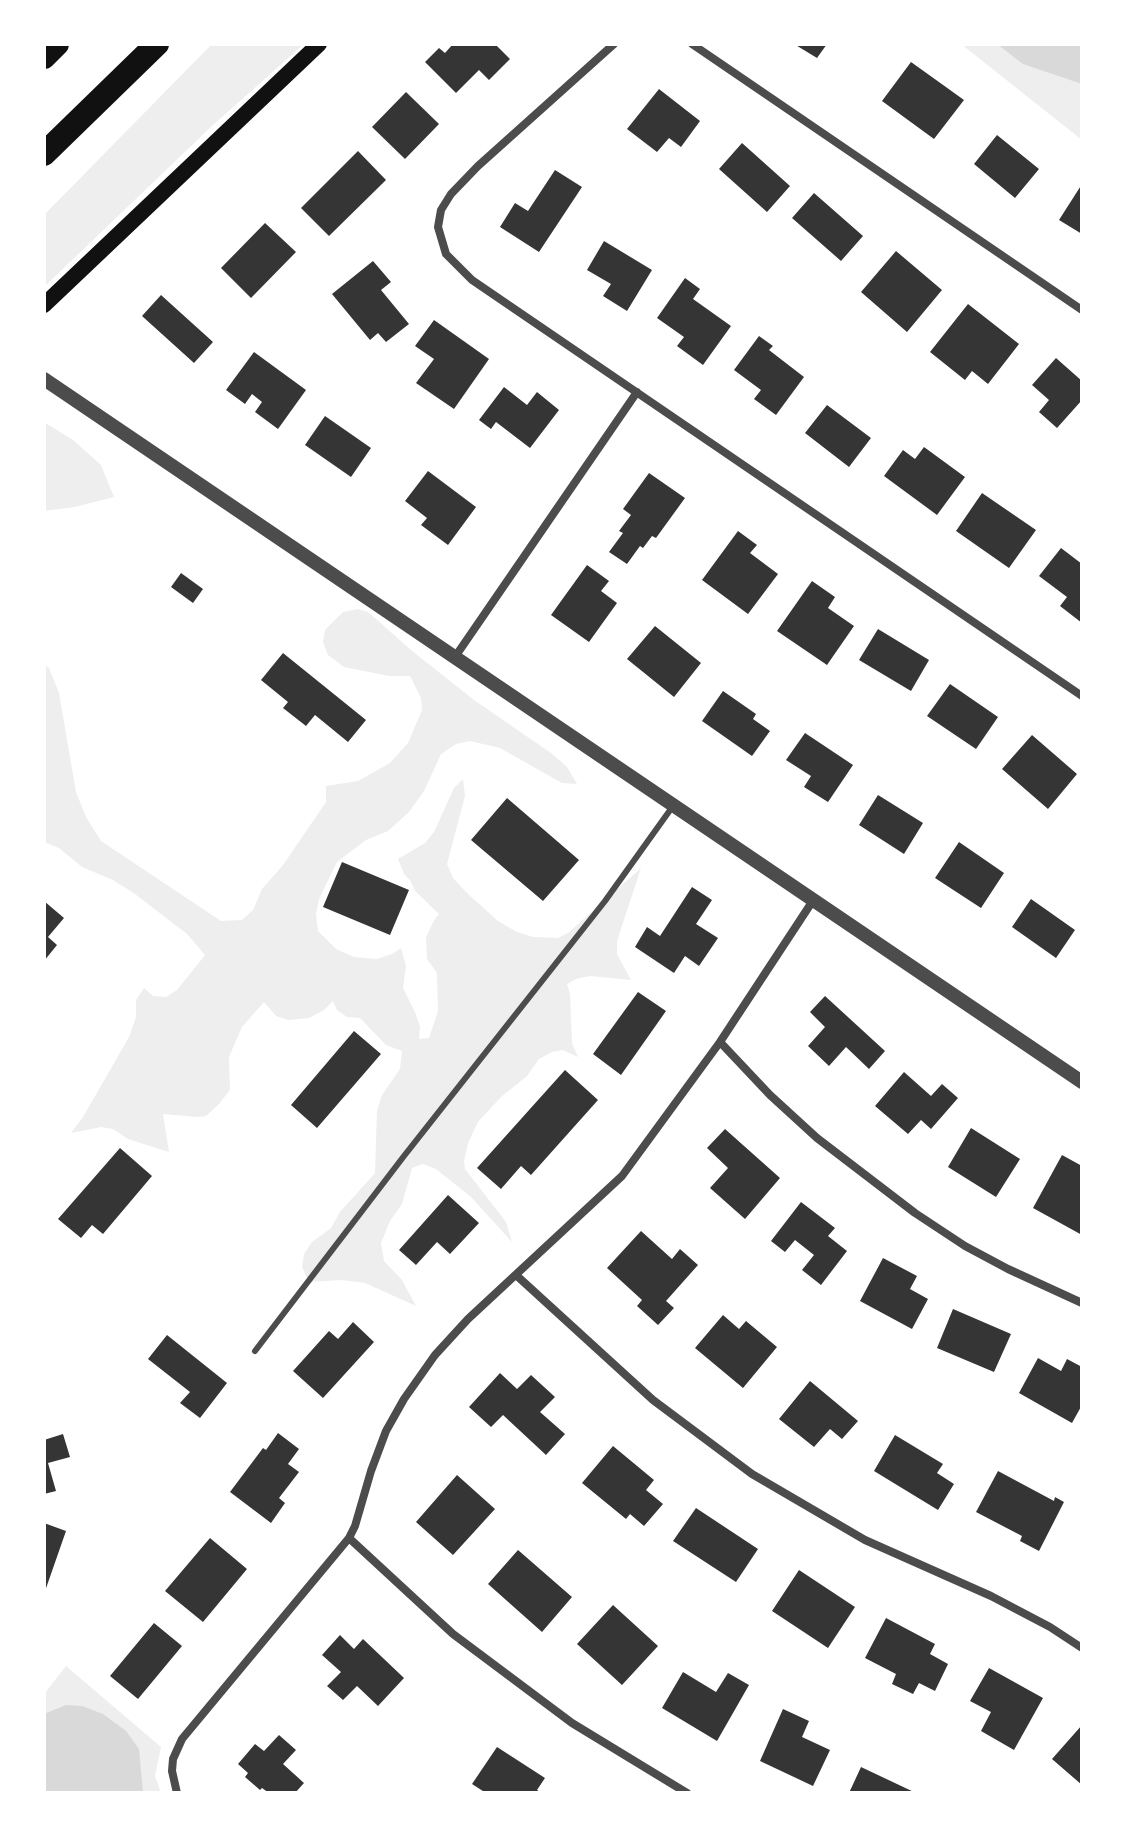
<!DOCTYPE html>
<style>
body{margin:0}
#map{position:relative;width:1126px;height:1837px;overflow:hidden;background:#fff;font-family:"Playfair Display",serif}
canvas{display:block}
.frame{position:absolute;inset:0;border:46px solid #fff;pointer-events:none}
</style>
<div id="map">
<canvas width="1126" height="1837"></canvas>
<div class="frame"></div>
</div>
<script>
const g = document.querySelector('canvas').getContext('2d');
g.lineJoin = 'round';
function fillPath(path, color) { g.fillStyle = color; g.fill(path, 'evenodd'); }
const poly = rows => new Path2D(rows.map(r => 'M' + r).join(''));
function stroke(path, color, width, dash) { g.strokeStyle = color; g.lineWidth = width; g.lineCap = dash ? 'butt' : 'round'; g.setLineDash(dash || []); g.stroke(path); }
fillPath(poly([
 [212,44,304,44,213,125,44,287,44,215],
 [961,44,1082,44,1082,140],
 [44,422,73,440,101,465,114,497,75,507,44,511],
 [358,609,368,612,411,650,474,700,551,753,567,767,577,784,562,783,500,748,470,741,456,744,441,754,424,791,409,812,388,831,366,840,337,862,319,899,316,914,318,931,336,949,354,957,377,959,392,954,401,948,406,966,403,988,415,1012,420,1027,419,1039,429,1038,438,1011,437,973,427,959,426,938,433,922,439,914,415,891,410,880,404,874,398,859,425,843,434,832,454,788,463,779,465,796,447,864,453,878,468,894,498,921,517,932,533,937,558,938,568,933,641,868,617,941,617,954,631,980,590,976,576,979,567,984,570,994,572,1043,578,1057,563,1050,552,1052,539,1059,527,1076,501,1097,478,1122,468,1143,464,1161,465,1169,506,1222,512,1242,471,1197,436,1169,423,1164,412,1168,402,1204,390,1221,381,1243,384,1261,402,1280,416,1306,365,1283,342,1280,309,1282,302,1267,304,1254,312,1242,331,1228,340,1212,375,1173,377,1111,382,1095,400,1069,402,1051,386,1045,360,1018,347,1017,337,1010,333,1001,324,1010,309,1018,288,1020,276,1016,264,1002,242,1027,235,1043,229,1057,230,1090,219,1104,206,1116,198,1117,163,1114,169,1152,128,1139,113,1129,101,1127,71,1133,83,1117,129,1037,136,1017,136,1000,144,988,153,996,166,997,177,990,205,955,187,934,135,894,113,880,82,867,59,848,44,842,44,664,49,668,59,693,76,792,86,817,101,841,221,921,242,920,253,910,262,889,283,865,326,802,326,786,358,781,390,763,408,743,422,710,421,698,410,676,389,676,344,667,328,655,323,642,325,630,343,612],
 [66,1666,161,1747,155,1776,161,1793,44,1793,44,1694]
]), '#eee');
fillPath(poly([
 [997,44,1082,44,1082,84,1023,64],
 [66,1705,82,1706,103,1714,126,1731,139,1749,143,1793,44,1793,44,1714]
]), '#d9d9d9');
fillPath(poly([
 [453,44,495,44,510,59,489,80,479,70,456,93,425,62,439,48,445,53],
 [794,44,827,44,817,58],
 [911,62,964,100,934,139,882,101],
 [659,89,700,121,681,147,669,138,657,152,627,129],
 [406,92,439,124,405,159,372,127],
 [997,135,1039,169,1015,198,974,164],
 [742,143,790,186,767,212,719,169],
 [358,151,386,180,329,236,301,208],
 [555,170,582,187,539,252,500,227,515,203,528,211],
 [1082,184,1082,234,1059,220],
 [814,193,863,236,841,261,792,218],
 [265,223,296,252,251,298,221,268],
 [604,241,652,270,627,311,603,296,611,284,587,270],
 [896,251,942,290,907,332,861,292],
 [373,261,391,282,381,290,409,324,386,342,378,333,370,340,332,294],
 [685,278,700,289,693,299,731,326,703,365,677,346,684,337,657,318],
 [161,295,213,342,194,363,142,316],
 [968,304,1019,344,988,384,972,371,965,380,930,352],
 [434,320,489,359,454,409,416,383,434,359,415,346],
 [759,336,773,346,769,350,804,377,776,415,754,399,761,390,734,370],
 [254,352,306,390,278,429,255,412,262,402,252,394,245,404,226,390],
 [1056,358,1082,381,1082,400,1057,428,1039,412,1049,400,1032,385],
 [504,387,527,405,537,392,559,410,530,448,496,422,491,429,479,420],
 [827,405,871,438,849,467,805,433],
 [325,416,371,448,351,477,305,445],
 [924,447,965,477,937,515,884,476,903,450,915,459],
 [428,471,476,507,448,545,421,525,427,518,405,501],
 [649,473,685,498,656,538,652,536,643,548,640,546,627,564,609,552,623,533,619,531,631,515,623,509],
 [982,493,1036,530,1009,568,956,531],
 [738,531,757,545,750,553,778,574,748,614,702,580],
 [1061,548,1082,564,1082,623,1060,606,1067,597,1039,576],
 [587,565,609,581,601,591,617,603,589,642,551,615],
 [181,573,203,589,193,603,171,587],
 [812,581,835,597,828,608,854,626,827,665,777,631],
 [655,626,701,663,674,697,627,659],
 [878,629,929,660,911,691,859,660],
 [283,653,366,720,348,742,315,715,306,726,283,708,288,702,261,680],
 [950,684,998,717,976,749,927,716],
 [723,691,756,714,753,719,770,731,752,756,702,721],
 [805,733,853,765,828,802,804,787,811,776,786,760],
 [1032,735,1077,774,1048,809,1002,769],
 [878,795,923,823,904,854,859,825],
 [507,798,579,860,543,901,471,840],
 [959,842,1004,873,981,908,935,878],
 [342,862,409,890,390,935,323,907],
 [692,887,712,900,696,924,718,938,699,966,685,956,674,973,635,947,647,927,660,936],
 [1031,899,1075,930,1056,958,1012,927],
 [44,901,64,918,48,937,57,945,44,961],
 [638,992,666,1011,621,1075,593,1054],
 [825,996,885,1051,869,1069,846,1047,829,1066,808,1046,825,1027,810,1012],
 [354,1031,381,1054,317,1128,291,1105],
 [565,1070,598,1100,531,1175,521,1166,501,1189,477,1168],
 [904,1072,931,1096,942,1084,958,1098,931,1129,921,1120,908,1134,875,1106],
 [971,1128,1020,1159,996,1197,948,1167],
 [725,1129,780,1178,745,1219,710,1188,728,1168,707,1148],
 [120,1148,152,1176,103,1234,92,1225,81,1238,58,1219],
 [1062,1155,1082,1166,1082,1235,1033,1208],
 [448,1195,479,1223,450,1254,437,1242,416,1265,399,1250],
 [801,1202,835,1228,828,1236,847,1251,821,1285,802,1270,814,1255,795,1240,785,1252,771,1241],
 [641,1231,672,1259,680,1249,698,1265,666,1301,674,1308,658,1325,637,1306,642,1300,607,1268],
 [883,1258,917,1276,910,1289,928,1299,912,1329,860,1301],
 [953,1309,1011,1334,994,1372,937,1348],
 [723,1315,739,1329,746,1321,777,1347,743,1388,695,1348],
 [353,1322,374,1342,323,1398,293,1371,329,1331,338,1339],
 [167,1335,227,1383,200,1418,180,1403,190,1392,148,1359],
 [1038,1358,1061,1371,1067,1359,1082,1367,1082,1405,1072,1423,1019,1393],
 [500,1373,517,1389,531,1375,555,1397,540,1412,565,1434,546,1455,503,1415,491,1427,469,1407],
 [810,1381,858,1421,842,1439,830,1429,814,1447,779,1419],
 [278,1433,299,1449,288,1464,299,1472,279,1498,285,1503,271,1523,230,1492,263,1448,266,1450],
 [63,1434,70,1457,48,1463,56,1491,44,1494,44,1440],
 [895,1435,943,1464,937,1473,954,1484,938,1510,874,1471],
 [613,1446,654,1480,646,1490,663,1504,644,1526,630,1514,626,1519,582,1483],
 [998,1471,1054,1501,1055,1497,1064,1502,1039,1551,1020,1541,1022,1536,976,1512],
 [457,1475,495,1509,453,1555,416,1522],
 [696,1508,758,1549,736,1582,673,1541],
 [44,1523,66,1531,44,1594],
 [210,1538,247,1569,203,1622,165,1591],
 [518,1550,572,1597,542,1632,488,1584],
 [799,1570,855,1607,828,1648,772,1611],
 [613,1605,658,1646,622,1685,577,1644],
 [886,1618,935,1644,930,1654,948,1664,935,1691,919,1683,913,1694,892,1684,896,1674,865,1658],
 [154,1623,182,1646,138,1699,110,1676],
 [340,1635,354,1649,363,1639,404,1678,378,1706,357,1686,343,1700,327,1686,341,1672,322,1655],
 [989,1668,1043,1698,1014,1750,981,1731,991,1712,970,1701],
 [683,1672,716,1692,728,1673,749,1685,717,1741,662,1708],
 [783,1709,809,1721,802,1737,830,1750,813,1786,760,1761],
 [1082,1725,1082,1785,1052,1759],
 [279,1735,296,1750,283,1764,304,1783,295,1793,269,1793,262,1788,260,1790,245,1777,248,1773,238,1764,255,1744,264,1751],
 [497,1747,545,1778,537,1790,542,1793,486,1793,472,1784],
 [861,1767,916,1793,849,1793]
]), '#353535');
stroke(poly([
 [255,1351,404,1156,605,901,673,806]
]), '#4c4c4c', 6);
stroke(poly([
 [614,44,478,166,451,194,441,210,438,227,446,254,472,280,1082,696],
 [692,44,1082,310],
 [455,657,637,392],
 [720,1042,770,1095,817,1138,915,1213,965,1246,1008,1269,1082,1303],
 [516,1275,653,1400,752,1474,865,1540,991,1596,1050,1627,1082,1648],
 [349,1538,453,1634,572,1723,687,1793],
 [177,1793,172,1771,173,1759,182,1739,349,1538,355,1526,371,1471,386,1431,404,1399,435,1355,468,1319,622,1176,720,1042,812,902]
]), '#4c4c4c', 8);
stroke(poly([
 [44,379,1082,1082]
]), '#4c4c4c', 14);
stroke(poly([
 [44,305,319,44]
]), '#111', 16);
stroke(poly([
 [44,57,57,44],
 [44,154,157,44]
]), '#111', 24);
</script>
